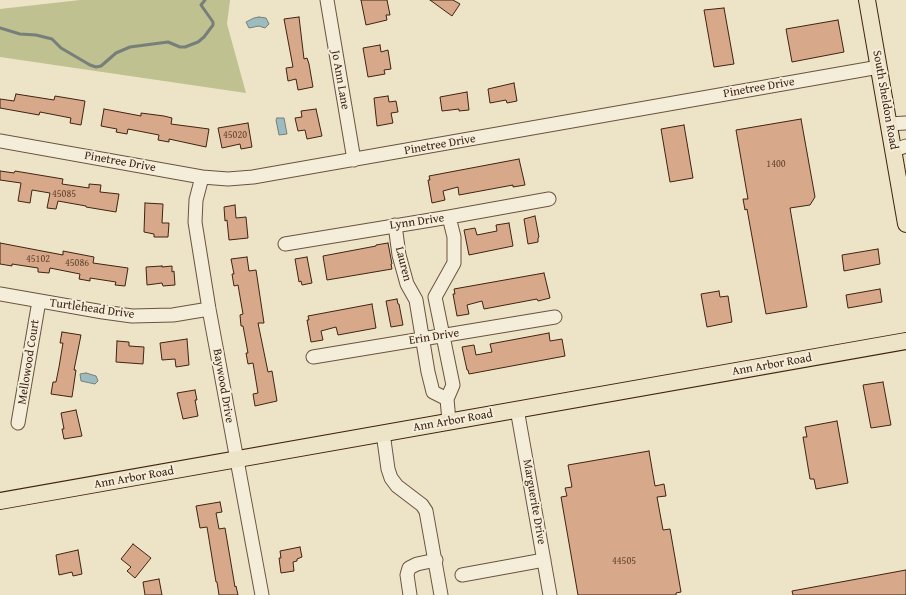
<!DOCTYPE html>
<style>
body{margin:0}
canvas{display:block;background:#ede3c6}
</style>
<canvas width="906" height="595"></canvas>
<script>
const g = document.querySelector('canvas').getContext('2d');
g.lineJoin = 'round';
function fillPath(path, color) { g.fillStyle = color; g.fill(path, 'evenodd'); }
const poly = rows => new Path2D(rows.map(r => 'M' + r).join(''));
function stroke(path, color, width, dash) { g.strokeStyle = color; g.lineWidth = width; g.lineCap = dash ? 'butt' : 'round'; g.setLineDash(dash || []); g.stroke(path); }
function label(font, color, halo, rows, align = 'center') {
  g.font = font + ' "Gentium Book Plus",serif'; g.lineWidth = 4; g.setLineDash([]); g.textBaseline = 'middle'; g.strokeStyle = halo; g.fillStyle = color; for (const [text, x, y, turn = 0] of rows) {
    g.save(); g.translate(x, y); g.rotate((+turn || 0) * Math.PI / 180); g.textAlign = isNaN(turn) ? turn : align; if (halo) g.strokeText(text, 0, 0); g.fillText(text, 0, 0); g.restore();
  }
}
fillPath(poly([
 [80,0,230,0,227,24,246,93,0,57,0,9]
]), '#bfc190');
const water = poly([
 [259,17,266,18,269,24,265,28,259,26,249,28,246,22,254,18,259,17],
 [277,118,284,118,287,134,279,135,276,120,277,118],
 [86,373,96,376,98,381,95,384,81,381,80,374,86,373]
]);
fillPath(water, '#9dbcbf');
stroke(water, '#777f7a', 1);
stroke(poly([
 [0,28,20,34,36,35,52,39,61,48,90,65,96,67,101,66,116,53,130,47,168,42,180,47,185,47,198,42,204,37,213,25,213,22,201,5,205,0]
]), '#777f7a', 3);
const building = poly([
 [361,0,387,0,390,15,386,15,387,20,366,25,361,0],
 [430,0,453,0,460,4,452,16,430,0],
 [724,8,734,64,714,67,704,10,724,8],
 [299,17,304,59,307,58,309,64,313,87,298,90,296,79,288,81,286,68,293,67,284,19,299,17],
 [838,20,844,52,792,62,786,29,838,20],
 [380,45,381,52,388,50,391,69,384,70,385,74,368,77,363,48,380,45],
 [514,83,517,101,507,103,506,100,490,103,488,89,514,83],
 [467,92,469,110,459,111,459,109,442,111,440,97,467,92],
 [16,94,54,100,55,96,85,101,81,125,70,123,71,118,40,112,39,115,0,108,0,99,14,101,16,94],
 [388,96,389,102,396,101,398,112,391,113,393,123,377,126,374,98,388,96],
 [104,109,141,116,141,113,164,116,172,118,171,124,209,129,206,147,169,139,169,142,158,140,159,135,128,129,127,134,116,132,117,129,101,126,104,109],
 [316,109,322,136,307,139,305,130,298,131,295,118,302,117,301,111,316,109],
 [801,119,815,197,810,205,790,208,807,307,766,314,747,209,745,210,743,199,748,199,736,130,801,119],
 [248,123,252,147,241,149,240,144,222,148,218,128,248,123],
 [684,125,693,178,670,182,661,129,684,125],
 [519,159,525,185,513,187,513,185,459,195,458,187,443,191,445,200,432,203,428,180,430,180,429,176,519,159],
 [0,171,14,173,15,171,63,179,62,184,89,188,89,184,101,185,100,192,119,194,116,212,86,207,86,206,58,201,56,209,47,208,50,193,32,190,30,203,18,201,21,183,0,180,0,171],
 [145,203,163,204,162,223,169,223,168,237,154,237,154,234,144,232,145,203],
 [235,205,236,218,246,217,248,238,229,240,227,220,225,221,224,207,235,205],
 [535,216,539,237,538,238,538,242,528,244,524,219,535,216],
 [509,223,513,246,469,255,464,230,475,228,477,235,497,231,496,225,509,223],
 [0,243,63,255,63,251,94,257,93,263,128,268,125,286,115,285,116,282,90,278,90,281,79,279,80,274,50,268,49,273,38,272,38,268,12,264,12,266,0,264,0,243],
 [388,243,392,264,391,264,392,269,327,280,323,256,376,246,376,245,388,243],
 [878,249,880,264,844,271,842,255,878,249],
 [247,257,249,271,256,270,264,323,258,323,268,372,272,371,277,401,255,406,253,394,258,393,253,363,248,364,246,353,248,353,243,326,241,326,240,315,243,314,238,285,234,286,232,274,234,274,231,259,247,257],
 [307,257,312,283,302,285,301,281,299,282,295,259,307,257],
 [162,266,162,267,172,266,172,272,174,271,175,285,163,286,162,283,147,285,146,267,162,266],
 [544,273,550,298,538,301,537,299,484,309,482,301,467,305,469,314,457,316,453,294,455,294,454,289,544,273],
 [880,289,882,302,848,308,846,295,880,289],
 [719,291,720,297,728,296,732,322,707,327,701,294,719,291],
 [397,299,398,304,399,304,403,325,391,327,386,301,397,299],
 [372,304,376,328,338,335,336,327,321,331,323,340,311,342,307,320,309,320,308,316,372,304],
 [62,332,81,335,74,370,76,370,72,397,51,394,53,382,56,382,59,367,63,343,60,343,62,332],
 [549,333,550,341,562,339,565,356,469,374,468,370,467,370,462,347,474,345,476,355,492,352,490,344,549,333],
 [187,339,189,365,176,367,175,359,162,360,160,343,187,339],
 [117,341,129,342,129,346,144,347,143,364,116,362,117,341],
 [883,382,891,425,871,428,863,385,883,382],
 [195,390,197,400,195,400,198,416,183,419,177,393,195,390],
 [76,410,82,436,64,439,62,429,64,429,61,413,76,410],
 [837,421,848,483,816,489,814,479,810,479,803,437,807,437,805,427,837,421],
 [649,451,655,486,664,484,666,496,657,497,663,530,670,529,681,592,676,593,676,595,578,595,561,497,567,496,565,488,572,487,568,465,649,451],
 [220,502,222,512,216,513,219,529,225,528,235,587,236,586,238,595,219,595,217,582,216,582,207,527,200,528,196,506,220,502],
 [133,544,151,558,135,578,127,571,131,567,121,559,133,544],
 [300,547,302,557,297,559,297,561,293,562,294,571,281,573,279,558,281,558,280,551,300,547],
 [78,550,82,574,73,576,72,572,59,575,56,555,78,550],
 [906,570,906,595,793,595,792,591,906,570],
 [159,579,162,595,145,595,143,582,159,579]
]);
fillPath(building, '#d7a889');
stroke(building, '#3f2412', 1);
const minor = poly([
 [327,0,354,160],
 [889,124,906,123],
 [0,141,202,177,228,179,253,177,879,67],
 [894,150,906,146],
 [202,177,196,200,195,222,209,309,262,595],
 [395,225,399,255,407,284,416,300,428,372,433,392,447,399],
 [285,244,449,217,549,199],
 [0,294,103,312,132,316,173,315,209,309],
 [313,357,555,317],
 [517,409,550,595],
 [449,421,447,399,453,385,435,297,454,263,454,237,449,217],
 [18,423,39,301],
 [383,433,388,469,391,478,397,486,422,505,426,511,441,595],
 [462,575,544,560],
 [410,595,407,575,409,568,417,564,436,560]
]);
const major = poly([
 [867,0,906,224],
 [0,501,906,341]
]);
stroke(minor, '#6a543f', 15);
stroke(major, '#3f2412', 18);
stroke(minor, '#f3edda', 13);
stroke(major, '#ede3c6', 16);
label('10px', '#654530', null, [
 ["45020",235,135],
 ["1400",776,164],
 ["45085",64,194],
 ["45102",38,259],
 ["45086",77,263],
 ["44505",624,561]
]);
label('12px', '#3f2412', '#f3edda', [
 ["Jo Ann Lane",340,80,80],
 ["Pinetree Drive",759,88,-10],
 ["South Sheldon Road",885,100,80],
 ["Pinetree Drive",440,145,-10],
 ["Pinetree Drive",120,162,10],
 ["Lynn Drive",417,222,-8],
 ["Lauren",403,264,76],
 ["Turtlehead Drive",92,309,8],
 ["Erin Drive",434,337,-9],
 ["Mellowood Court",29,362,-81],
 ["Ann Arbor Road",772,365,-10],
 ["Baywood Drive",223,386,80],
 ["Ann Arbor Road",453,421,-10],
 ["Ann Arbor Road",134,478,-10],
 ["Marguerite Drive",534,502,80]
]);
</script>
